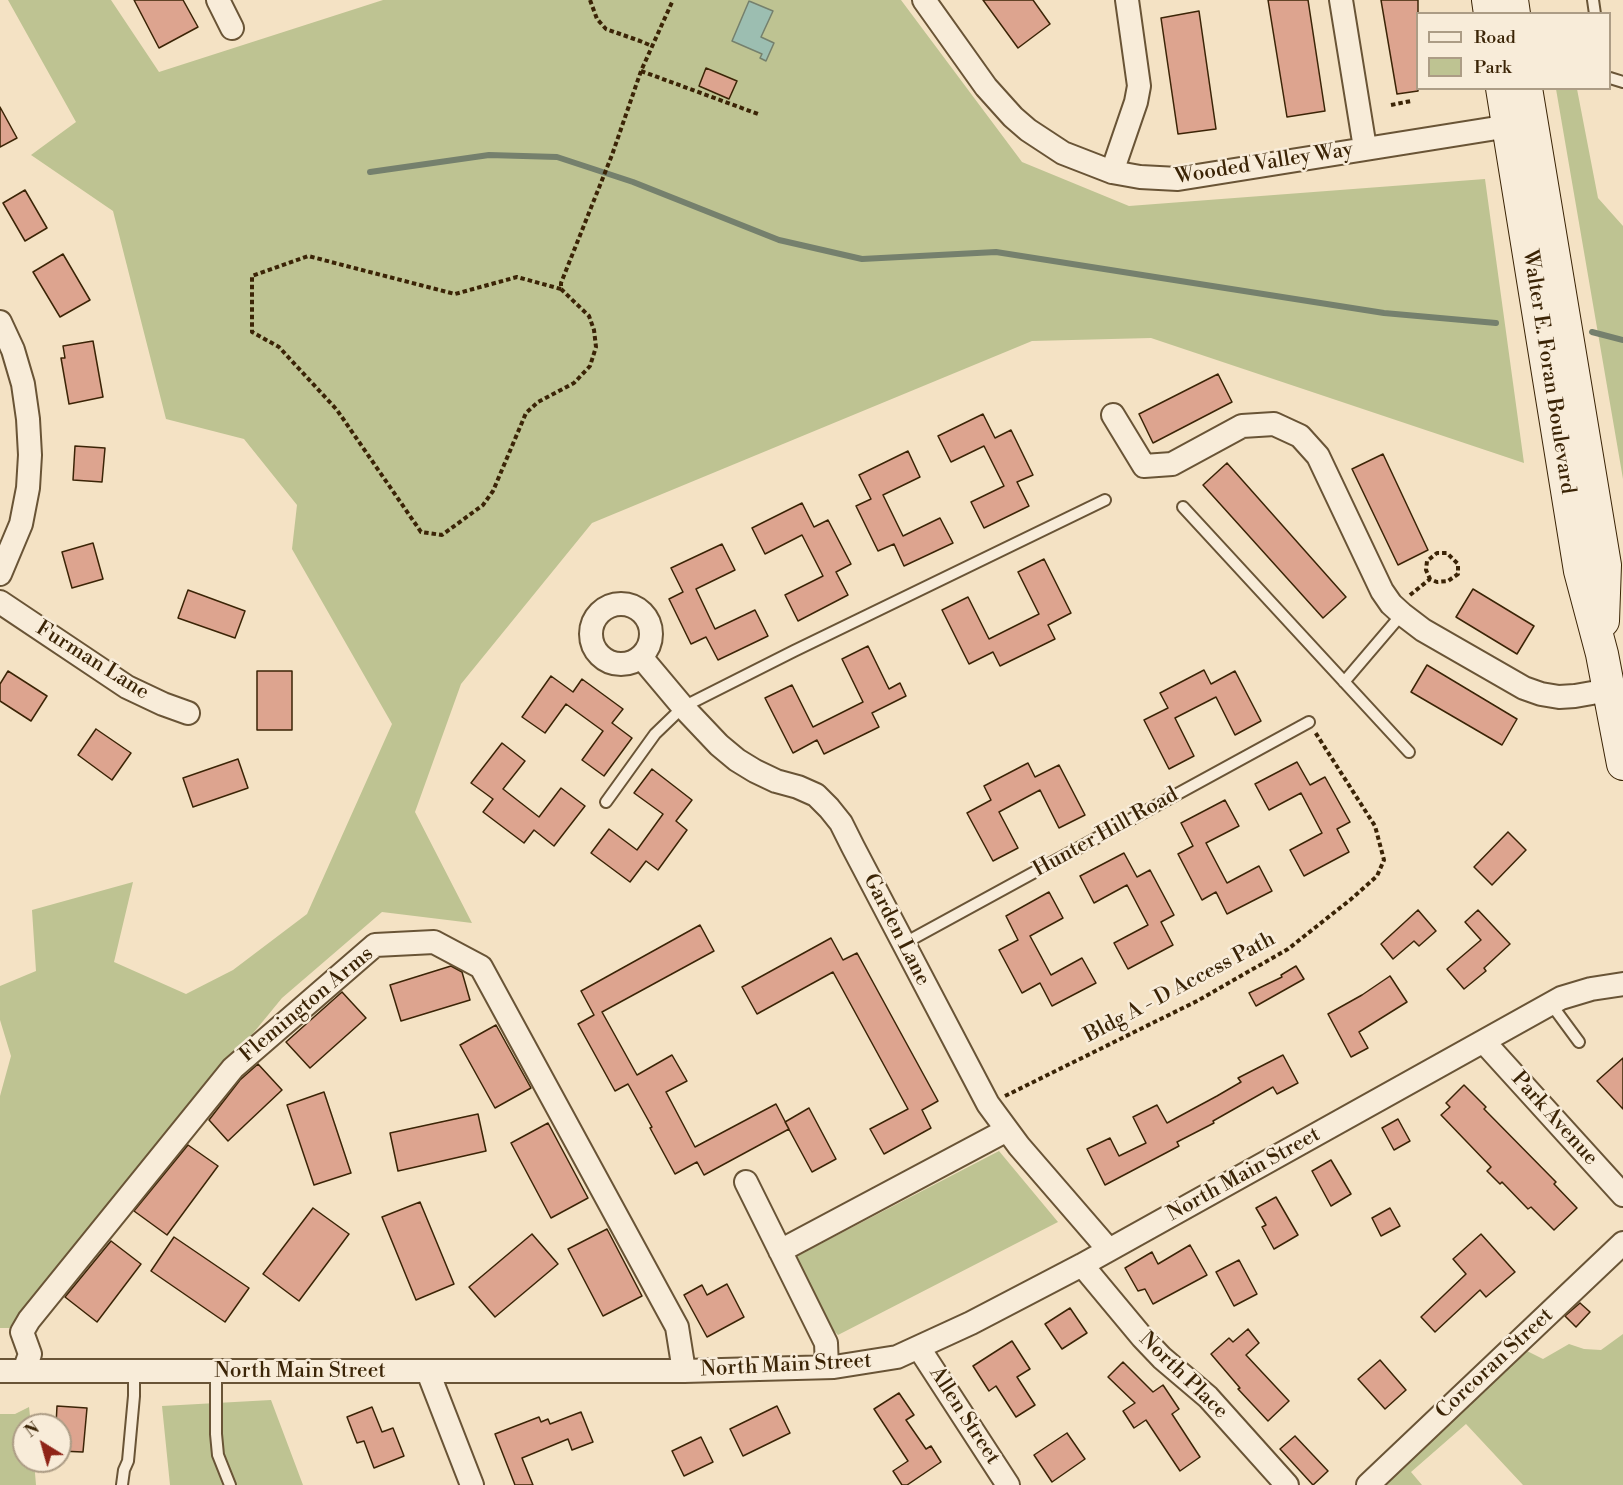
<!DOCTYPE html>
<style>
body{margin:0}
#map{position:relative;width:1623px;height:1485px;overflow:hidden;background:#f4e2c4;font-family:"Libre Bodoni",serif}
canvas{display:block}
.legend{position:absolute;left:1416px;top:12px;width:195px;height:78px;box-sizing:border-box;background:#f8ecd9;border:2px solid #ac9c85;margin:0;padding:8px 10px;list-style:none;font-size:18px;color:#3b2406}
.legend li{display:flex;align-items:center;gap:12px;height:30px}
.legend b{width:30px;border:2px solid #ac9c85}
.north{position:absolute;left:12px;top:1413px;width:60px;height:60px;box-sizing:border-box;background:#f8ecd9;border:2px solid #ac9c85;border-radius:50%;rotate:323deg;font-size:16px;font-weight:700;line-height:24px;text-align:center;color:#3b2406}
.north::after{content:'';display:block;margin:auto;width:21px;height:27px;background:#8f2418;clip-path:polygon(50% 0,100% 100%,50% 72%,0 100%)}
</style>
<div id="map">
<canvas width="1623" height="1485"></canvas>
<ul class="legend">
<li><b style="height:8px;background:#f8ecd9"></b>Road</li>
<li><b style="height:16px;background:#bec392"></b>Park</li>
</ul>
<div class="north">N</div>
</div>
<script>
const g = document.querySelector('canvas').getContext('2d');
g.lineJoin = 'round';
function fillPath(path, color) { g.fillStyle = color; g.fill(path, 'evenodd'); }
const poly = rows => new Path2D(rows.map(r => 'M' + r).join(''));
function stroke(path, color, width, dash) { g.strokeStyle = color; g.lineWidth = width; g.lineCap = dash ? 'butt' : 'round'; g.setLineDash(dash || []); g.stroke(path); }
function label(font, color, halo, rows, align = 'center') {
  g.font = font + ' "Libre Bodoni",serif'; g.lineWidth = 5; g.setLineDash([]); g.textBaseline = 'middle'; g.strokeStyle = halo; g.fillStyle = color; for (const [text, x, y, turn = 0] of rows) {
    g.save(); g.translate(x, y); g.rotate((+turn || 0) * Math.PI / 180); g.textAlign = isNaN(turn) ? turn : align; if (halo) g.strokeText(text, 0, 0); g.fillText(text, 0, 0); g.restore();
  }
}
fillPath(poly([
 [8,0,111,0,159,72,383,0,901,0,1022,162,1129,206,1485,179,1524,463,1151,338,1032,341,592,523,461,684,415,812,472,923,382,912,282,998,21,1316,18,1328,0,1328,0,1096,11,1056,0,1020,0,986,36,971,32,910,133,882,114,962,186,994,233,970,307,914,392,724,292,549,297,505,244,439,166,419,113,211,31,155,76,122],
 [1556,89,1577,89,1598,198,1623,226,1623,479],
 [999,1151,1058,1222,838,1335,827,1324,795,1257],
 [1623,1334,1623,1485,1523,1485,1466,1424,1411,1472,1422,1485,1380,1485,1527,1351,1543,1359,1569,1344,1584,1349,1601,1350],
 [271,1400,303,1485,170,1485,162,1406],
 [29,1407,31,1425,24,1425,24,1461,34,1461,36,1485,0,1485,0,1414,15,1414]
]), '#bec392');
const water = poly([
 [749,1,773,11,761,37,774,43,766,61,760,58,762,54,732,41,749,1]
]);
fillPath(water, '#9cbeb1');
stroke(water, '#75806d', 1.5);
stroke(poly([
 [370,172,489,155,557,157,633,182,779,240,862,259,996,252,1384,313,1496,323],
 [1592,332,1623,340]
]), '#75806d', 6);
const building = poly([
 [134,0,183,0,198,27,159,48,134,0],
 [983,0,1033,0,1050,24,1018,48,983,0],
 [1268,0,1308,0,1325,111,1287,117,1268,0],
 [1381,0,1418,0,1418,91,1397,94,1381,0],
 [1199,11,1216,129,1178,134,1161,18,1199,11],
 [706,68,737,81,729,99,699,86,706,68],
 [0,107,17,138,0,147,0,107],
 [25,190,47,228,25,241,3,203,25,190],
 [63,254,90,300,60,317,33,272,63,254],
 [93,341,103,397,69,404,61,358,65,358,63,346,93,341],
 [1218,374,1232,402,1153,443,1139,414,1218,374],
 [983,414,995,438,1011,430,1033,475,1017,482,1029,506,984,528,971,502,1004,486,984,446,951,462,938,436,983,414],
 [75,446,105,448,102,482,73,480,75,446],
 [908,451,920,477,883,495,903,536,940,518,953,543,904,566,894,544,878,551,856,506,871,499,859,475,908,451],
 [1383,454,1428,550,1398,565,1352,469,1383,454],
 [1227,463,1346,597,1323,618,1203,485,1227,463],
 [802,503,814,527,828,520,851,564,836,572,848,595,798,621,785,595,823,576,802,535,765,554,752,528,802,503],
 [93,543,103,579,72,588,62,552,93,543],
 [722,544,735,570,696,589,715,629,755,610,768,636,718,660,706,637,691,644,669,599,683,592,671,568,722,544],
 [1044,559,1071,613,1048,625,1055,639,1000,666,993,652,969,664,942,610,968,597,989,639,1039,614,1018,572,1044,559],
 [1473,589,1534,626,1517,654,1456,617,1473,589],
 [188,590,245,611,235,638,178,618,188,590],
 [868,646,889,689,900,683,906,696,872,713,879,727,824,754,817,740,793,753,765,698,792,685,813,727,863,702,842,659,868,646],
 [1427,665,1517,719,1502,745,1411,692,1427,665],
 [1204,670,1211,684,1235,671,1261,721,1235,735,1216,697,1175,718,1194,756,1169,769,1144,720,1168,708,1160,693,1204,670],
 [8,671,47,696,31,721,0,701,0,684,8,671],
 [257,671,292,671,292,730,257,730,257,671],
 [551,676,573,692,582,679,623,709,612,723,632,738,604,776,582,760,603,731,566,704,545,733,522,717,551,676],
 [96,729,131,753,112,780,78,755,96,729],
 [502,743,525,761,503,789,539,817,561,788,585,806,554,846,534,830,524,843,483,812,493,799,471,783,502,743],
 [238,759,248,788,193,807,183,778,238,759],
 [1297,762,1310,785,1325,777,1350,822,1337,829,1349,852,1304,876,1290,850,1322,833,1301,793,1269,810,1255,784,1297,762],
 [1028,763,1035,777,1059,765,1085,815,1059,828,1040,790,999,812,1018,848,993,861,967,813,991,800,984,786,1028,763],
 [652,769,692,800,676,821,687,830,658,870,646,861,630,882,591,853,609,829,637,850,663,814,634,793,652,769],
 [1225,800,1239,826,1206,843,1227,883,1259,866,1272,891,1227,914,1216,892,1202,900,1178,854,1193,846,1181,823,1225,800],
 [1508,832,1526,850,1492,885,1474,867,1508,832],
 [1124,853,1137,877,1150,870,1174,915,1161,922,1173,945,1128,969,1114,943,1148,925,1127,885,1094,903,1080,876,1124,853],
 [1049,892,1063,918,1030,936,1051,975,1082,958,1096,983,1052,1006,1040,983,1022,993,999,950,1018,940,1006,916,1049,892],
 [1418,910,1436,931,1419,946,1414,941,1393,959,1381,944,1418,910],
 [1478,910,1510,944,1484,968,1486,971,1464,989,1447,969,1481,940,1465,922,1478,910],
 [700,925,714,951,602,1012,637,1075,672,1055,687,1081,666,1092,695,1147,776,1104,789,1129,704,1175,697,1162,675,1174,650,1128,652,1127,628,1084,615,1091,578,1024,594,1015,581,991,700,925],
 [831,938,843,960,857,953,938,1101,922,1110,931,1128,884,1154,870,1129,908,1109,833,972,757,1014,742,987,831,938],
 [451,966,462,972,470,1000,401,1021,390,985,451,966],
 [1296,966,1304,979,1256,1006,1249,993,1282,977,1281,975,1296,966],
 [1390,976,1407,1002,1359,1032,1368,1048,1351,1057,1328,1014,1362,995,1390,976],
 [342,992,366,1018,310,1068,286,1042,342,992],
 [496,1025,531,1088,495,1108,460,1045,496,1025],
 [1283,1055,1298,1083,1277,1094,1273,1087,1213,1121,1214,1123,1177,1142,1179,1146,1105,1185,1087,1149,1110,1138,1119,1156,1146,1143,1133,1117,1157,1105,1167,1123,1217,1096,1241,1082,1238,1078,1283,1055],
 [1623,1058,1623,1109,1597,1081,1623,1058],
 [258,1064,282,1090,228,1141,209,1120,240,1080,258,1064],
 [1464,1085,1486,1107,1484,1109,1556,1182,1554,1184,1577,1208,1554,1230,1531,1207,1528,1209,1502,1182,1500,1184,1487,1171,1491,1167,1441,1115,1450,1107,1446,1103,1464,1085],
 [324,1092,351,1173,314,1185,287,1105,324,1092],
 [809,1108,836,1159,812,1172,785,1122,809,1108],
 [478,1114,486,1151,398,1171,390,1133,478,1114],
 [1398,1119,1410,1141,1394,1150,1382,1128,1398,1119],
 [548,1123,588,1198,551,1218,511,1143,548,1123],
 [188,1145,218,1166,167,1235,134,1211,188,1145],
 [1331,1160,1351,1194,1331,1206,1312,1171,1331,1160],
 [1276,1197,1298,1235,1274,1249,1262,1227,1266,1225,1256,1208,1276,1197],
 [420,1202,454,1284,416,1300,382,1217,420,1202],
 [313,1208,349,1234,299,1301,263,1274,313,1208],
 [1390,1208,1400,1226,1381,1236,1372,1218,1390,1208],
 [607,1229,642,1296,603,1316,568,1249,607,1229],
 [532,1234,558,1264,495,1317,469,1287,532,1234],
 [1481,1234,1515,1272,1486,1297,1480,1290,1435,1332,1421,1317,1466,1274,1453,1259,1481,1234],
 [174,1237,249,1288,225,1322,151,1271,174,1237],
 [111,1241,141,1264,97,1322,65,1297,111,1241],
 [1190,1245,1207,1275,1153,1304,1145,1289,1138,1291,1125,1268,1152,1252,1158,1264,1190,1245],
 [1239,1260,1257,1294,1234,1306,1216,1272,1239,1260],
 [727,1284,744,1317,707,1337,684,1295,702,1285,707,1295,727,1284],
 [1580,1303,1590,1312,1576,1327,1565,1316,1580,1303],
 [1070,1308,1087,1333,1062,1349,1045,1324,1070,1308],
 [1248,1329,1259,1343,1246,1355,1289,1401,1268,1421,1238,1389,1240,1388,1211,1354,1229,1338,1233,1342,1248,1329],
 [1012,1341,1030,1369,1017,1377,1035,1405,1016,1417,996,1386,989,1391,973,1366,1012,1341],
 [1380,1360,1406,1390,1385,1409,1358,1379,1380,1360],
 [1123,1362,1153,1392,1163,1385,1179,1409,1172,1414,1200,1457,1180,1471,1146,1420,1134,1428,1123,1411,1135,1403,1108,1377,1123,1362],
 [899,1393,914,1415,906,1420,926,1449,931,1446,941,1462,907,1485,902,1485,893,1471,908,1461,874,1409,899,1393],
 [57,1406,87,1408,83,1452,60,1451,60,1425,56,1425,57,1406],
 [777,1406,790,1433,743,1456,730,1429,777,1406],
 [372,1407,382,1432,393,1428,404,1456,374,1468,364,1441,357,1443,347,1417,372,1407],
 [581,1412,593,1442,572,1450,568,1439,522,1458,533,1485,515,1485,495,1434,539,1417,541,1422,548,1419,550,1424,581,1412],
 [1067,1433,1085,1459,1052,1482,1034,1455,1067,1433],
 [1295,1436,1328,1471,1313,1485,1280,1449,1295,1436],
 [701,1437,713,1462,684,1476,672,1451,701,1437]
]);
fillPath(building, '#dda48f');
stroke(building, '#3b2406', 1.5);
const lane = poly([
 [1593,0,1595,14],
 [1610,78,1623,82],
 [1183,507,1409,752],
 [1344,682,1402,614],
 [606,802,655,734,683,707,794,651,1105,500],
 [903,944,1309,722],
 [1551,1004,1579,1042],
 [216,1372,216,1434,218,1455,230,1485],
 [122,1485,124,1470,128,1461,134,1396,134,1371]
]);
const street = poly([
 [218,0,232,28],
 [924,0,986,87,1013,117,1028,130,1063,153,1112,172,1140,177,1178,179,1522,124],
 [1341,0,1365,148],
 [1112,172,1136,102,1139,86,1127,0],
 [0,322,13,350,23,384,28,419,30,455,28,488,21,524,0,574],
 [1113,415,1144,466,1172,464,1242,426,1274,424,1300,436,1318,456,1382,591,1391,604,1402,614,1423,630,1524,688,1541,694,1559,697,1575,696,1609,690],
 [0,602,127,687,163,704,188,713],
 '591 634a30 30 0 1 1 60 0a30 30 0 1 1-60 0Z',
 [641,657,683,707,719,745,737,760,755,771,776,781,798,787,816,795,829,808,841,823,853,847,988,1104,1019,1146,1109,1250],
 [1484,1042,1623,1195],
 [746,1182,826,1343,827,1367],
 [780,1251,1007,1130],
 [1082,1265,1142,1337,1162,1358,1208,1397,1287,1485],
 [919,1348,1008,1485],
 [0,1371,684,1371,834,1367,897,1357,971,1323,1082,1265,1561,998,1591,989,1623,984],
 [24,1371,30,1354,22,1332,29,1320,233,1068,375,945,434,942,481,967,677,1327,684,1371],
 [428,1372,472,1485],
 [1368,1485,1623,1243]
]);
const secondary = poly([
 [1488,0,1490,14],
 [1512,0,1514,14],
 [1502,88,1580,571,1602,654,1623,764],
 [1526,88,1605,565,1603,621]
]);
stroke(lane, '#695436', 14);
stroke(street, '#695436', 26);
stroke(secondary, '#3b2406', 34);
stroke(poly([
 [590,0,597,19,606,29,640,41,652,46],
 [641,71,758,114],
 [1391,105,1411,101],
 [561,289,517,277,455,294,308,256,252,276,252,332,279,347,337,410,421,532,442,535,483,505,493,491,526,413,538,402,574,383,590,366,596,347,594,330,589,316,561,289,561,283,612,155,641,71,673,0],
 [1410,595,1430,579,1437,582,1448,581,1458,574,1458,564,1447,553,1437,553,1427,561,1426,570,1430,579],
 [1005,1096,1197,1001,1288,949,1350,900,1377,876,1384,860,1375,826,1315,732]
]), '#3b2406', 4, [4.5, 3]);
stroke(lane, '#f8ecd9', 10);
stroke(street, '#f8ecd9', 22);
stroke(secondary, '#f8ecd9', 32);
label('21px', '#3b2406', '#f8ecd9', [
 ["Wooded Valley Way",1264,164,-9],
 ["Walter E. Foran Boulevard",1548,372,81],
 ["Furman Lane",92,661,32],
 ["Hunter Hill Road",1106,833,-29],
 ["Garden Lane",896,930,63],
 ["Bldg A - D Access Path",1180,988,-28],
 ["Flemington Arms",307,1005,-40],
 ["Park Avenue",1554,1119,48],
 ["North Main Street",1244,1175,-29],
 ["Corcoran Street",1495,1364,-43],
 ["North Main Street",786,1366,-3],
 ["North Main Street",300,1372],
 ["North Place",1183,1376,44],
 ["Allen Street",964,1416,57]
]);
</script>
